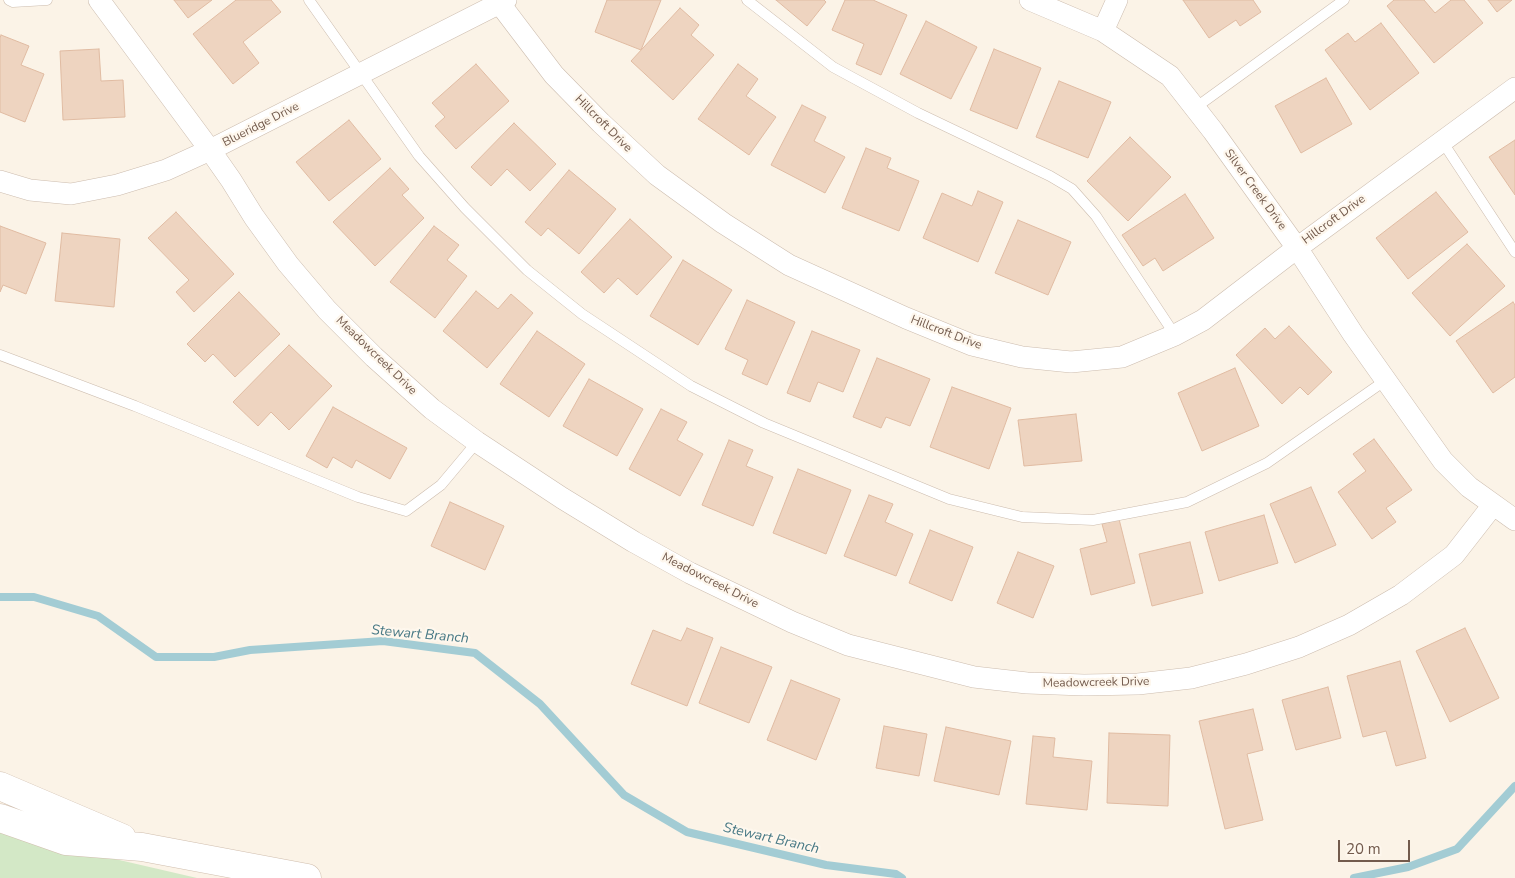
<!DOCTYPE html>
<style>
body{margin:0}
#map{position:relative;width:1515px;height:878px;overflow:hidden;background:#fbf3e7;font-family:"Nunito Sans",sans-serif}
canvas{display:block}
.scale{position:absolute;left:1338px;top:840px;width:72px;height:22px;box-sizing:border-box;border:2px solid #735b4d;border-top:0;padding-left:6px;font-size:15px;line-height:18px;white-space:nowrap;color:#735b4d;-webkit-text-stroke:4px #fef7ed;paint-order:stroke}
</style>
<div id="map">
<canvas width="1515" height="878"></canvas>
<div class="scale">20 m</div>
</div>
<script>
const g = document.querySelector('canvas').getContext('2d');
g.lineJoin = 'round';
function fillPath(path, color) { g.fillStyle = color; g.fill(path, 'evenodd'); }
const poly = rows => new Path2D(rows.map(r => 'M' + r).join(''));
function stroke(path, color, width, dash) { g.strokeStyle = color; g.lineWidth = width; g.lineCap = dash ? 'butt' : 'round'; g.setLineDash(dash || []); g.stroke(path); }
function label(font, color, halo, rows, align = 'center') {
  g.font = font + ' "Nunito Sans",sans-serif'; g.lineWidth = 4.5; g.setLineDash([]); g.textBaseline = 'middle'; g.strokeStyle = halo; g.fillStyle = color; for (const [text, x, y, turn = 0] of rows) {
    g.save(); g.translate(x, y); g.rotate((+turn || 0) * Math.PI / 180); g.textAlign = isNaN(turn) ? turn : align; if (halo) g.strokeText(text, 0, 0); g.fillText(text, 0, 0); g.restore();
  }
}
fillPath(poly([
 [0,825,33,840,197,878,0,878]
]), '#d3e8c6');
stroke(poly([
 [0,597,34,597,98,616,156,657,214,657,250,650,383,641,475,653,540,704,624,795,687,832,826,865,896,874,902,878],
 [1354,878,1408,867,1457,849,1515,786]
]), '#a3ccd4', 8);
const building = poly([
 [174,0,212,0,188,18,174,0],
 [236,0,271,0,281,12,243,42,259,63,233,84,193,34,236,0],
 [607,0,661,0,641,50,595,32,607,0],
 [776,0,824,0,826,2,807,26,776,0],
 [845,0,873,0,907,15,881,75,856,64,864,44,832,30,845,0],
 [1183,0,1253,0,1261,12,1240,26,1236,20,1209,38,1183,0],
 [1394,0,1424,0,1435,13,1451,0,1464,0,1483,23,1434,63,1387,6,1394,0],
 [1488,0,1512,0,1497,12,1488,0],
 [680,8,699,25,691,35,714,55,673,100,631,61,680,8],
 [926,21,977,47,951,99,900,74,926,21],
 [1381,23,1419,73,1370,110,1325,50,1348,33,1355,42,1381,23],
 [1,35,29,46,21,65,44,74,25,122,0,112,0,38,1,35],
 [99,49,101,81,123,80,125,117,63,120,60,51,99,49],
 [994,49,1041,68,1017,129,970,110,994,49],
 [476,64,509,101,456,149,435,126,445,117,432,103,476,64],
 [738,64,758,79,746,96,776,117,749,155,698,119,738,64],
 [1326,78,1352,124,1301,153,1275,106,1326,78],
 [1059,81,1111,102,1088,158,1036,137,1059,81],
 [802,105,826,117,814,141,845,157,825,193,771,165,802,105],
 [349,120,381,159,329,201,296,162,349,120],
 [514,123,556,164,530,191,507,169,491,186,471,167,514,123],
 [1130,137,1171,177,1128,221,1087,181,1130,137],
 [1515,140,1515,195,1489,157,1515,140],
 [866,148,891,158,887,168,919,181,899,231,842,208,866,148],
 [390,168,409,189,402,195,424,218,375,266,333,222,390,168],
 [569,170,616,209,579,254,548,228,541,236,525,222,569,170],
 [978,191,1003,202,978,262,923,238,942,193,972,206,978,191],
 [1436,192,1468,232,1408,279,1376,238,1436,192],
 [1185,194,1214,238,1163,271,1155,258,1143,266,1122,235,1185,194],
 [176,212,234,274,194,312,176,292,189,280,148,238,176,212],
 [630,219,672,257,637,295,618,278,604,293,581,272,630,219],
 [1018,220,1071,242,1048,295,995,273,1018,220],
 [0,226,46,243,26,294,3,285,0,292,0,226],
 [434,226,459,245,447,260,467,276,435,318,390,282,434,226],
 [62,233,120,239,114,307,55,301,62,233],
 [1467,244,1505,286,1450,336,1412,293,1467,244],
 [683,260,732,290,698,345,650,316,683,260],
 [476,291,498,309,511,294,533,313,487,368,443,331,476,291],
 [239,292,280,334,235,377,213,354,205,362,187,344,239,292],
 [747,300,795,322,767,385,742,374,748,360,725,349,747,300],
 [1513,302,1515,305,1515,377,1493,393,1456,341,1513,302],
 [1289,326,1332,372,1308,395,1300,387,1282,404,1236,355,1265,328,1275,339,1289,326],
 [537,331,585,364,549,417,500,384,537,331],
 [812,331,860,350,843,392,818,382,810,402,787,393,812,331],
 [289,345,332,386,289,430,271,412,258,426,233,402,289,345],
 [877,358,930,379,910,426,886,417,881,428,853,417,877,358],
 [1235,368,1259,426,1202,451,1178,393,1235,368],
 [589,379,643,409,617,456,563,426,589,379],
 [952,387,1011,408,989,469,930,447,952,387],
 [333,407,407,448,390,479,356,460,352,468,333,457,327,468,306,456,333,407],
 [661,409,687,422,677,440,703,454,680,496,629,469,661,409],
 [1076,414,1082,461,1024,466,1018,420,1076,414],
 [1374,439,1412,490,1386,508,1396,522,1372,539,1338,492,1366,471,1353,454,1374,439],
 [729,440,753,450,746,466,773,477,753,526,702,505,729,440],
 [798,469,851,490,826,554,773,533,798,469],
 [1311,487,1336,545,1295,563,1270,504,1311,487],
 [869,495,893,504,885,522,913,534,896,576,844,556,869,495],
 [450,502,504,526,485,570,431,546,450,502],
 [1264,515,1278,563,1219,581,1205,532,1264,515],
 [1119,519,1135,583,1091,595,1080,549,1107,542,1102,524,1119,519],
 [930,530,973,547,952,601,909,583,930,530],
 [1190,542,1203,593,1152,606,1139,554,1190,542],
 [1018,552,1054,566,1033,618,997,603,1018,552],
 [687,628,713,638,687,706,631,684,653,630,681,641,687,628],
 [1465,628,1499,698,1450,722,1416,651,1465,628],
 [721,647,772,667,749,723,699,703,721,647],
 [1400,661,1426,758,1396,766,1386,731,1363,737,1347,676,1400,661],
 [791,680,840,699,816,760,767,740,791,680],
 [1328,687,1341,738,1296,750,1282,700,1328,687],
 [1253,709,1263,750,1247,754,1263,820,1225,829,1199,721,1253,709],
 [884,726,927,734,919,776,876,768,884,726],
 [946,727,1011,741,999,795,934,781,946,727],
 [1109,733,1170,735,1168,806,1107,803,1109,733],
 [1033,736,1055,738,1053,757,1092,761,1087,810,1026,804,1033,736]
]);
fillPath(building, '#eed4c0');
stroke(building, '#e0bba2', 1);
const lane = poly([
 [9,0,13,2,47,0],
 [309,0,419,156,465,208,527,270,582,314,691,386,764,423,949,499,1022,517,1093,520,1187,502,1267,463,1386,380],
 [747,0,833,67,918,113,1050,176,1072,189,1096,216,1175,335],
 [1195,108,1344,0],
 [1442,141,1515,252],
 [0,355,135,406,358,497,406,511,441,485,477,442]
]);
const street = poly([
 [99,0,210,150,231,180,254,217,288,264,327,310,374,357,432,409,477,442,562,498,634,542,690,573,792,622,848,645,974,677,1027,683,1084,685,1138,684,1191,678,1246,664,1299,647,1349,625,1401,595,1454,555,1493,505],
 [497,0,554,75,601,123,657,175,723,223,789,265,906,318,972,345,1022,357,1071,362,1122,357,1175,335,1203,320,1297,248,1515,88],
 [1030,0,1103,31,1170,76,1213,131,1297,248,1353,334,1443,461,1469,487,1515,520],
 [1103,31,1117,0],
 [0,181,30,190,71,194,117,185,166,170,210,150,506,0]
]);
const secondary = poly([
 [0,786,122,838],
 [0,818,66,841,142,847,307,878]
]);
stroke(lane, '#ccbcae', 11);
stroke(street, '#ccbcae', 22);
stroke(secondary, '#d0beae', 29);
stroke(lane, '#fff', 10);
stroke(street, '#fff', 21);
stroke(secondary, '#fff', 28);
label('12px', '#735b4d', '#fef7ed', [
 ["Hillcroft Drive",603,124,45],
 ["Blueridge Drive",261,125,-27],
 ["Silver Creek Drive",1255,190,54],
 ["Hillcroft Drive",1334,220,-36],
 ["Hillcroft Drive",946,333,21],
 ["Meadowcreek Drive",376,356,44],
 ["Meadowcreek Drive",710,581,27],
 ["Meadowcreek Drive",1096,683,-1]
]);
label('italic 14px', '#487985', '#fef7ed', [
 ["Stewart Branch",420,635,5],
 ["Stewart Branch",771,839,13]
]);
</script>
